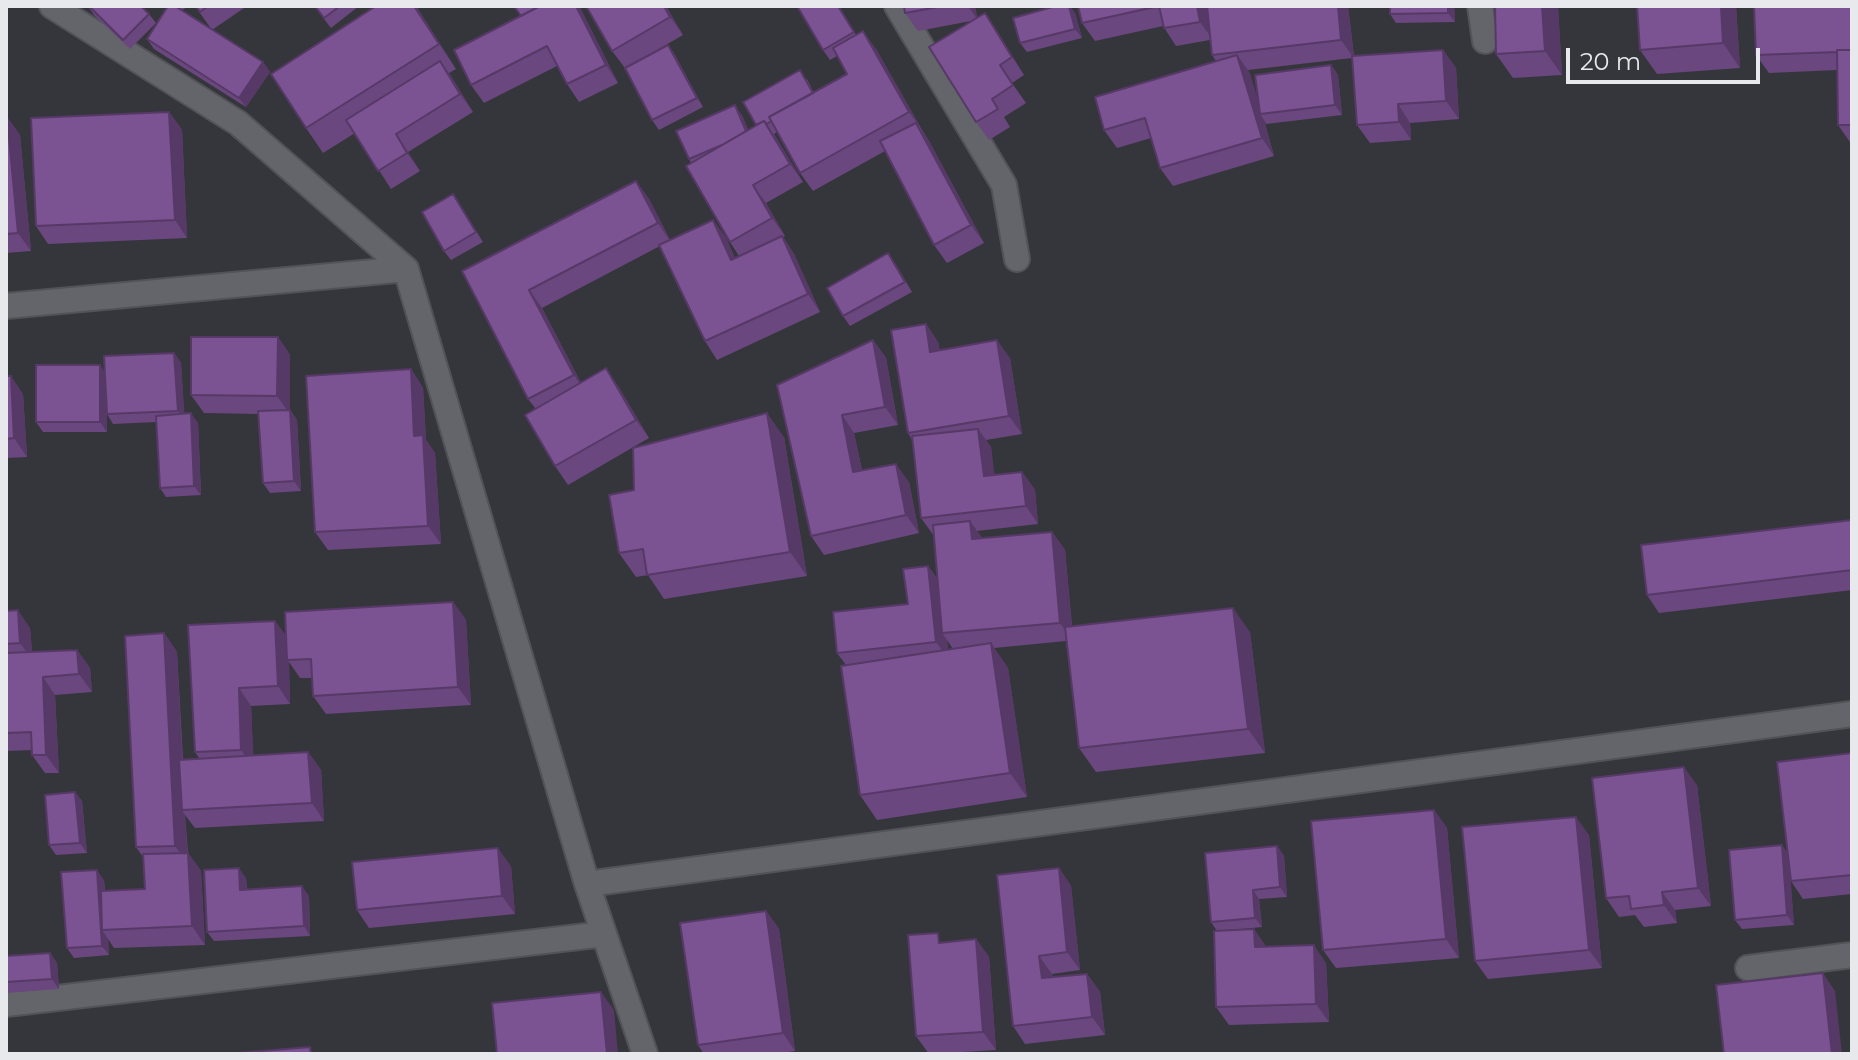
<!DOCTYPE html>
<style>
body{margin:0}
#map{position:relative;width:1858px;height:1060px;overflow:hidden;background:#35363b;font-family:Montserrat,sans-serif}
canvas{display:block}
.frame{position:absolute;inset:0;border:8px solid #e8e9ed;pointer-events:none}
.scale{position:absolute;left:1566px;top:48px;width:194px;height:36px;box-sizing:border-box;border:4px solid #e8e9ed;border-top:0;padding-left:10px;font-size:24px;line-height:28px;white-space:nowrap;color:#e8e9ed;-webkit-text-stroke:6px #35363b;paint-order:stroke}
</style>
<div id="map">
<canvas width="1858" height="1060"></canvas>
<div class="frame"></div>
<div class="scale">20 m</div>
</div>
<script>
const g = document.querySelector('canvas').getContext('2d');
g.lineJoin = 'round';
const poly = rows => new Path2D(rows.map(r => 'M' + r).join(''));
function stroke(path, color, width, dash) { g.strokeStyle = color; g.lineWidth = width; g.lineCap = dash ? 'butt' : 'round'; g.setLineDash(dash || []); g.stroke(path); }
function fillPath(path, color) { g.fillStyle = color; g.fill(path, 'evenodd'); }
const street = poly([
 [52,6,238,123,406,269],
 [897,6,1004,185,1017,259],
 [1480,6,1485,41],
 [6,306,406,269,587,884,645,1054],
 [587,884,1852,714],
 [1748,968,1852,955],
 [6,1004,604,934]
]);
stroke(street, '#525257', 28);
stroke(street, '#64656b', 24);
fillPath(poly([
 [88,6,149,14,156,23,130,49,94,15],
 [176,6,189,6,182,10,263,62,270,72,246,107,154,49,147,39,178,8],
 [195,6,247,6,212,30],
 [314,6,359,6,331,28],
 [376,6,416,6,456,69,449,73,473,112,408,152,420,171,391,189,355,133,323,153,306,128],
 [514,6,579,6,618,83,579,102,567,84,557,66,484,103,471,85,521,16],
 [586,6,666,6,683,35,645,57,668,45,675,55,703,107,659,130,652,120,625,68,612,51],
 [839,6,856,35,876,49,922,130,929,141,984,243,947,263,934,245,885,151,813,191,800,173,777,132,774,134,803,182,766,203,785,236,783,237,794,254,820,312,717,360,705,341,660,246,542,308,581,383,618,386,649,438,568,485,555,466,536,409,528,399,462,271,636,181,649,199,670,240,713,220,726,238,735,258,739,256,730,242,689,159,742,115,748,130,756,125,807,79,814,93,847,74,837,56,830,60,823,50],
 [904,6,975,6,977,18,985,13,997,31,1024,75,1012,83,1026,103,1004,117,1010,127,989,140,976,122,971,21,918,31,905,13],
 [1078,6,1348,6,1354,56,1443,50,1456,68,1459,119,1410,123,1411,140,1370,143,1357,125,1352,58,1248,70,1258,101,1331,65,1338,75,1342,115,1266,124,1264,120,1274,156,1173,186,1160,168,1151,138,1117,148,1104,130,1216,61,1212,55,1210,40,1176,46,1163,26,1095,41,1082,23],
 [1390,6,1454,6,1455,22,1396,23,1390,14],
 [1495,6,1558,6,1562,75,1513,78,1496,54],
 [1637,6,1736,6,1740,68,1657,74,1640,50],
 [1852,6,1852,145,1838,125,1837,70,1769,73,1756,55],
 [1075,13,1082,38,1027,52,1020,43],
 [169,112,182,130,187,238,48,244,36,226],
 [7,117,20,135,31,251,6,253,6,118],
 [453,194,483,242,451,260,444,251],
 [895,263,912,292,850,326,843,316],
 [926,324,938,342,940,351,1010,358,1022,434,986,440,991,447,994,475,1022,472,1035,490,1038,524,977,531,982,538,1052,532,1065,550,1072,626,1250,632,1265,753,1096,772,1079,748,1066,641,994,648,1008,668,1027,797,877,820,860,795,846,665,837,653,908,604,928,566,938,580,934,536,921,518,912,440,908,433],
 [947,640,953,649,948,650],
 [278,337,290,355,290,410,297,420,301,491,270,493,263,483,259,414,204,413,191,395],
 [873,340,886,358,898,425,854,433,862,470,909,482,919,533,824,555,811,536,777,385],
 [174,353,181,363,184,414,198,423,201,495,166,497,160,488,156,422,113,424,107,414,107,412,107,432,43,432,36,422,105,372],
 [411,369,423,388,426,440,435,453,441,544,328,550,315,532],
 [6,376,23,394,27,457,6,458],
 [784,437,807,576,664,599,648,575,636,577,619,553],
 [1852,520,1852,590,1659,613,1647,595],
 [453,602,466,620,471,705,326,714,313,696,312,678,300,678,289,662,290,704,251,706,253,755,308,752,321,770,324,821,195,828,185,815,188,853,201,871,205,945,114,948,108,939,109,955,74,958,67,948,104,880,105,891,145,889,143,857,136,847,164,633,177,652,183,759,199,758,195,752,275,621,286,636],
 [6,611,30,628,32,652,77,650,90,668,92,692,55,695,59,773,45,773,32,755,32,750,6,751],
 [1852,753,1852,894,1803,899,1791,881,1790,878,1794,925,1742,929,1735,920,1782,845,1787,854],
 [1697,785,1711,906,1675,910,1677,923,1644,927,1635,915,1619,917,1606,898],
 [75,792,82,801,87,853,56,855,49,845],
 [1434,810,1447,828,1459,958,1336,968,1323,950],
 [1589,835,1602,968,1488,979,1475,961],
 [1277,846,1284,856,1287,897,1259,899,1262,927,1242,929,1254,929,1266,947,1326,963,1329,1022,1229,1025,1216,1007,1217,931,1211,922],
 [511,866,515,914,369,928,357,910],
 [1059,868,1071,886,1080,970,1052,974,1053,977,1087,974,1100,992,1105,1035,1025,1044,1013,1026],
 [246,878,247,889,309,896,310,936,214,941,207,932],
 [766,911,779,929,795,1051,776,1054,704,1054,698,1045],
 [976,939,989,957,996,1050,929,1054,916,1036,944,942],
 [50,953,57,963,59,989,6,993,6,956]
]), '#6a477e');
fillPath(poly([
 [414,6,416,6,456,69,439,44],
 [576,6,579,6,581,9,618,83,606,65],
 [664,6,666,6,683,35,670,17],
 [968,6,975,6,978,20],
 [1069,6,1070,6,1075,13,1082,38,1075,29],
 [1197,6,1206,6,1213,40,1200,22],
 [1338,6,1348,6,1354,58,1341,40],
 [1448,6,1454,6,1455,22,1448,13],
 [1542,6,1558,6,1562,75,1545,51],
 [1721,6,1736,6,1740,68,1723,43],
 [985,13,997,31,1024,75,1012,57],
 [863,31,876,49,922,130,909,112],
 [668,45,675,55,703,107,697,98],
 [1443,50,1456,68,1459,119,1446,101],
 [1237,55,1250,73,1262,114,1260,114,1264,120,1274,156,1262,138],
 [440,61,453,79,473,112,460,94],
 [263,62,270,72,246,107,239,98],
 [1331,65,1338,75,1342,115,1335,105],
 [1398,104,1410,123,1411,140,1399,122],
 [735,105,742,115,754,144,747,134],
 [169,112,182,130,187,238,175,220],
 [7,117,20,135,31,251,18,233],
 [764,121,777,139,803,182,790,164],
 [916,123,929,141,984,243,971,225],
 [396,134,408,152,420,171,407,153],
 [636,181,649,199,670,241,658,223],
 [753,185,766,203,785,236,772,218],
 [713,220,726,238,744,278,731,260],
 [782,236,794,254,820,312,808,294],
 [529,290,542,308,586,393,574,375],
 [926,324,938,342,943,370,930,352],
 [278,337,290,355,290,414,277,396],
 [873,340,886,358,898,425,885,407],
 [997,340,1010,358,1022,434,1009,416],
 [174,353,181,363,185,421,178,411],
 [100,365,107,375,107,432,100,422],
 [606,368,618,386,649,438,636,420],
 [411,369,423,388,426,440,435,453,441,544,428,526,414,436],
 [11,376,23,394,27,457,14,438],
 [290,410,297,420,301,491,294,481],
 [191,413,198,423,201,495,194,486],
 [767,413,784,437,807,576,790,552],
 [842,415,854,433,866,490,853,472],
 [978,429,991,447,997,494,984,476],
 [896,464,909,482,919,533,906,515],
 [1022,472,1035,490,1038,524,1026,506],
 [970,521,983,539,972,539],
 [1052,532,1065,550,1073,641,1060,623],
 [928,566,940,584,942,633,947,640,949,660,936,642],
 [453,602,466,620,471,705,458,687],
 [1233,608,1250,632,1265,753,1248,729],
 [18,610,30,628,33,661,20,643],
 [275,621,288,639,287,660,289,662,290,704,278,686],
 [164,633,177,652,185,810,182,810,185,815,188,864,175,846],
 [991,643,1008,668,1027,797,1010,773],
 [77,650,90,668,92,692,79,674],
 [43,677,55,695,59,773,46,755],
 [239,688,251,706,254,768,241,750],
 [308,752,321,770,324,821,312,803],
 [1684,767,1697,785,1711,906,1698,888],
 [75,792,82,801,87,853,80,843],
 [1434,810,1447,828,1459,958,1446,939],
 [1576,817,1589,835,1602,968,1589,950],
 [1782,845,1789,855,1794,925,1787,915],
 [1277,846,1284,856,1287,897,1280,887],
 [498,848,511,866,515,914,502,896],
 [188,853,201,871,205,945,192,926],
 [239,868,246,878,247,899,240,890],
 [1059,868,1071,886,1080,970,1067,952],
 [97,870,104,880,107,930,102,930,108,939,109,955,102,946],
 [302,886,309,896,310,936,304,926],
 [1253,890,1259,899,1262,927,1255,918],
 [1662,892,1675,910,1677,923,1664,905],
 [766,911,779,929,795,1051,783,1033],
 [1254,929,1266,947,1255,947],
 [976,939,989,957,996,1050,983,1032],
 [1314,945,1326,963,1329,1022,1316,1004],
 [50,953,57,963,59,989,52,979],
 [1039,956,1052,974,1055,996,1042,978],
 [1823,973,1835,991,1842,1054,1832,1054],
 [1087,974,1100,992,1105,1035,1092,1017],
 [601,992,614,1010,618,1054,607,1054]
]), '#563966');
const building = poly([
 [89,6,141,6,149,14,123,40,89,6],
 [168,6,175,6,263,62,239,98,147,39,168,6],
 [196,6,208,6,200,12,196,6],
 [315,6,340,6,324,18,315,6],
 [376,6,414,6,439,44,306,128,271,74,376,6],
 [514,6,540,6,521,16,514,6],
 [540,6,576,6,606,65,567,84,547,46,471,85,454,50,540,6],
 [586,6,664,6,670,17,612,51,586,6],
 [797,6,838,6,854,32,823,50,797,6],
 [904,6,943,6,905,13,904,6],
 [1056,6,1069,6,1075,29,1020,43,1013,18,1056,6],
 [1078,6,1197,6,1200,22,1164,28,1159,6,1082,23,1078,6],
 [1207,6,1338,6,1341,40,1212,55,1207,6],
 [1390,6,1448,6,1448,13,1390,14,1390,6],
 [1495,6,1542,6,1545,51,1496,54,1495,6],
 [1637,6,1721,6,1723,43,1640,50,1637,6],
 [1754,6,1852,6,1852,50,1837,50,1837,52,1756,55,1754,6],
 [985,13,1012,57,1000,65,1013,85,992,99,998,109,976,122,929,47,985,13],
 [863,31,909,112,800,173,769,117,847,74,833,48,863,31],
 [668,45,697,98,652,120,625,68,668,45],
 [1443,50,1446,101,1398,104,1399,122,1357,125,1352,56,1443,50],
 [1837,50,1852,50,1852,125,1838,125,1837,50],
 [1237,55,1262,138,1160,168,1145,118,1104,130,1095,97,1237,55],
 [440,61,460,94,396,134,407,153,378,171,346,120,440,61],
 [1331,65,1335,105,1260,114,1255,75,1331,65],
 [800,70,813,93,769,117,771,121,767,124,764,121,756,125,743,102,800,70],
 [735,105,746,131,722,145,689,159,676,131,735,105],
 [169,112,175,220,36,226,31,118,169,112],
 [7,117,18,233,6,234,6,118,7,117],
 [764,121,790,164,753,185,772,218,730,242,686,166,764,121],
 [916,123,971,225,934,245,880,141,916,123],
 [636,181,658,223,529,290,574,375,528,399,462,271,636,181],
 [453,194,476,232,444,251,422,212,453,194],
 [713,220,731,260,782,236,808,294,705,341,659,245,713,220],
 [888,253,905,282,843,316,827,288,888,253],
 [926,324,930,352,997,340,1009,416,908,433,891,330,926,324],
 [191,337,278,337,277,396,191,395,191,337],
 [873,340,885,407,842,415,853,472,896,464,906,515,811,536,777,385,873,340],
 [174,353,178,411,107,414,104,356,174,353],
 [36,365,100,365,100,422,36,422,36,365],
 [606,368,636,420,555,466,525,415,606,368],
 [411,369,414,436,423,435,428,526,315,532,306,376,411,369],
 [6,376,11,376,14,438,6,439,6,376],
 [290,410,294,481,263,483,258,411,290,410],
 [191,413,194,486,160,488,156,416,191,413],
 [767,413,790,552,647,575,643,549,619,553,609,495,634,490,633,448,767,413],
 [978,429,984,476,1022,472,1026,506,921,518,912,436,978,429],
 [1852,520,1852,570,1647,595,1641,545,1852,520],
 [970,521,972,539,1052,532,1060,623,942,633,933,525,970,521],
 [928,566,936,642,837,653,833,612,908,604,903,569,928,566],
 [453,602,458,687,313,696,311,659,287,660,285,612,453,602],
 [1233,608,1248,729,1079,748,1065,627,1233,608],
 [18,610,20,643,6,644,6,611,18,610],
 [275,621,278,686,239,688,241,750,195,752,188,625,275,621],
 [164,633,175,846,136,847,125,636,164,633],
 [991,643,1010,773,860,795,841,666,991,643],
 [77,650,79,674,43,677,46,755,32,755,31,732,6,733,6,653,77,650],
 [308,752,312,803,182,810,179,760,308,752],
 [1852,753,1852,875,1791,881,1777,762,1852,753],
 [1684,767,1698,888,1662,892,1664,905,1631,909,1629,896,1606,898,1592,778,1684,767],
 [75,792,80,843,49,845,45,795,75,792],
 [1434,810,1446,939,1323,950,1311,821,1434,810],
 [1576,817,1589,950,1475,961,1462,827,1576,817],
 [1782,845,1787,915,1735,920,1729,850,1782,845],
 [1277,846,1280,887,1253,890,1255,918,1211,922,1205,853,1277,846],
 [498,848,502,896,357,910,352,862,498,848],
 [188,853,192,926,102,930,101,891,145,889,143,854,188,853],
 [239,868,240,890,302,886,304,926,207,932,204,870,239,868],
 [1059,868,1067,952,1039,956,1042,978,1087,974,1092,1017,1013,1026,997,875,1059,868],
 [97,870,102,946,67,948,61,872,97,870],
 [766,911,783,1033,698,1045,680,923,766,911],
 [1254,929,1255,947,1314,945,1316,1004,1216,1007,1214,931,1254,929],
 [938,933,939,943,976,939,983,1032,916,1036,908,935,938,933],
 [50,953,52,979,6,982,6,956,50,953],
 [1823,973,1832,1054,1724,1054,1716,985,1823,973],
 [601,992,607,1054,497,1054,492,1003,601,992],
 [310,1047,311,1054,226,1054,310,1047]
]);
fillPath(building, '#7b5292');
stroke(building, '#563966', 2);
</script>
